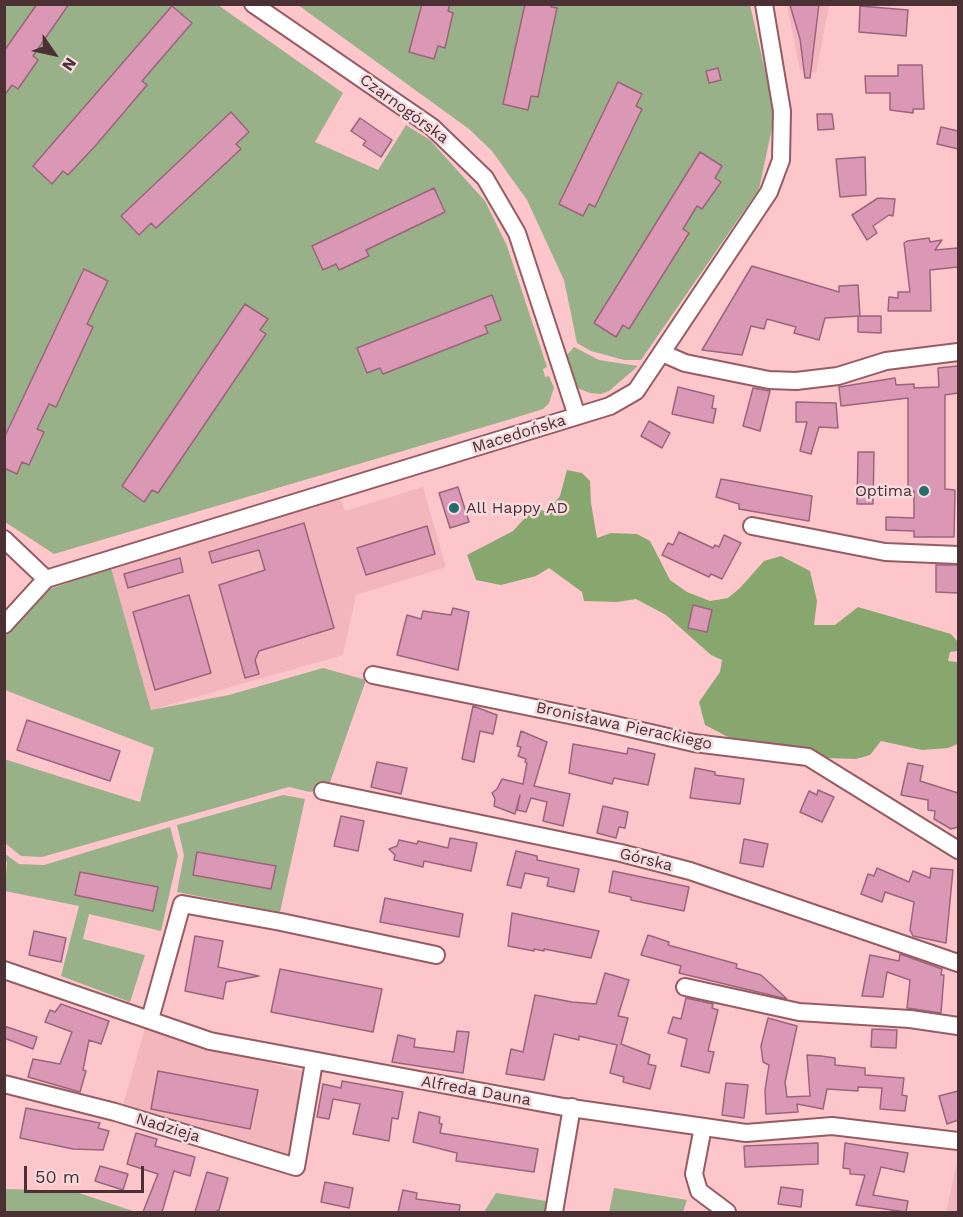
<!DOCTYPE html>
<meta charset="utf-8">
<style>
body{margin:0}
#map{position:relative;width:963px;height:1217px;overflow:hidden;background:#fcc6cb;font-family:"Work Sans",sans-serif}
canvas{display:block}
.frame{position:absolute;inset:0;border:6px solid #4b3134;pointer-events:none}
.north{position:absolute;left:24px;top:24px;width:60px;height:60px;-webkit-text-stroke:4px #f7dbde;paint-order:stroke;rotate:124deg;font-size:16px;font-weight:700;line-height:24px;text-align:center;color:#4b3134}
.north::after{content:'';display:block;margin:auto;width:21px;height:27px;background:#4b3134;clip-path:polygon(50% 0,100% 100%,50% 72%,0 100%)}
.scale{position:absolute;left:24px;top:1166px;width:120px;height:27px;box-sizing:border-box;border:3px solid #4b3134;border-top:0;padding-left:8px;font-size:18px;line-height:21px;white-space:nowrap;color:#4b3134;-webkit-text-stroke:4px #f7dbde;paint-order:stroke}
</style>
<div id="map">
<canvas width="963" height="1217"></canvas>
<div class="frame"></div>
<div class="north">N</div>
<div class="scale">50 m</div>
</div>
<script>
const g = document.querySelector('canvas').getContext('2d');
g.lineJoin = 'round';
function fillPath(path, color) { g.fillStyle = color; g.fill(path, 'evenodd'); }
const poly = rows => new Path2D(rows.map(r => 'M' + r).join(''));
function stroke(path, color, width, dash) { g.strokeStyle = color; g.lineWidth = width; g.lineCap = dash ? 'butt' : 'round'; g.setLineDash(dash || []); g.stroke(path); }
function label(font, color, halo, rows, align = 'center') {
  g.font = font + ' "Work Sans",sans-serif'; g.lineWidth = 5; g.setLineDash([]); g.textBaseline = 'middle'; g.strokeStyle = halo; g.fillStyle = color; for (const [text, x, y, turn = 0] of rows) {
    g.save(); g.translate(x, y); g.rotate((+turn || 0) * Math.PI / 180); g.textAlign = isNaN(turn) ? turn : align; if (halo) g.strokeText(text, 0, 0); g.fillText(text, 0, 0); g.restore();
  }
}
fillPath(poly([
 [787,5,829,5,816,73,800,70],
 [423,487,446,567,356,595,343,655,151,710,111,568,340,498,345,511],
 [146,1025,208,1047,305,1072,286,1164,122,1108],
 [958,1158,958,1212,946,1212]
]), '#f2b6bc');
fillPath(poly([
 [4,5,218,5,343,93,315,142,378,170,406,125,430,140,485,201,507,246,547,367,543,369,545,377,549,376,554,388,549,403,543,409,511,419,54,554,5,522],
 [298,5,750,5,775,114,759,189,641,360,624,360,591,351,577,343,564,280,527,200,492,151,469,129],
 [574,347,599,360,638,366,609,391,601,394,590,393,577,388,566,356],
 [111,568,151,710,229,695,323,668,366,680,328,788,310,792,289,787,42,857,21,856,5,843,4,759,140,802,154,748,5,690,5,637,33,603,47,590],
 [283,795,305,799,280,912,177,892,184,855,177,825],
 [170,827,178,856,161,931,89,914,83,939,145,955,130,1002,61,976,79,906,5,891,7,862,5,861,4,853,19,864,44,865],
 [614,1188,687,1200,683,1212,609,1212],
 [5,1189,73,1191,136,1212,5,1212],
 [496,1193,546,1201,545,1212,484,1212]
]), '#99b188');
fillPath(poly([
 [567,470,582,473,590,481,591,503,597,538,611,533,637,534,650,541,670,580,687,592,710,601,728,598,740,588,764,561,781,556,810,571,817,601,814,625,835,625,858,607,951,634,958,642,958,651,950,652,948,661,958,662,958,744,948,748,922,750,881,741,870,755,856,759,825,758,730,738,705,725,699,702,720,672,722,660,711,655,666,615,636,599,617,602,584,601,582,592,549,568,536,576,501,585,476,580,467,555,513,531,534,508,547,512,560,496]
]), '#87a76e');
const building = poly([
 [37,4,69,4,33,56,38,60,18,89,12,85,4,96,4,51,37,4],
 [422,4,450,4,448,11,453,13,445,48,438,46,434,59,409,52,422,4],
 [525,4,551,4,551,7,557,8,538,97,531,96,528,110,503,104,525,4],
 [800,4,819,4,810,78,805,78,800,39,790,5,800,4],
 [172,6,192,23,142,81,147,85,97,144,68,175,63,171,52,184,33,166,172,6],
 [860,6,908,10,906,36,859,32,860,6],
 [898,65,922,65,924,109,913,109,913,113,890,110,890,93,866,93,865,76,898,76,898,65],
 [718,68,721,80,709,83,706,71,718,68],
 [618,82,642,94,636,106,642,109,595,207,589,204,583,216,559,204,618,82],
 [231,112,249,132,236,144,241,149,156,228,151,223,139,235,121,216,231,112],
 [817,114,832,114,834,129,818,130,817,114],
 [360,118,392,140,381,157,363,145,366,141,351,131,360,118],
 [941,127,958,131,958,149,937,144,941,127],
 [700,152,722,166,715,178,721,182,702,209,697,206,683,229,689,233,629,329,623,325,616,337,594,323,700,152],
 [865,157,866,195,840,197,836,159,865,157],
 [434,188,445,212,366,250,369,256,339,270,336,264,323,270,312,246,434,188],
 [878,198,895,199,893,216,889,215,873,226,877,233,867,240,852,215,878,198],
 [929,238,930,242,942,240,935,250,958,248,958,267,930,270,931,311,888,311,889,297,898,298,898,292,910,292,904,243,907,241,929,238],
 [752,266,839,292,839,286,858,285,860,316,825,318,819,340,794,333,796,327,767,319,764,329,751,326,742,355,702,350,752,266],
 [84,269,108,281,87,324,93,327,56,407,49,404,37,429,44,432,29,465,22,462,17,474,4,468,4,438,84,269],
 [492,295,501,320,485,326,488,333,383,374,380,368,367,373,357,348,492,295],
 [245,304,268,319,260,330,266,334,158,493,152,490,144,502,122,486,245,304],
 [858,316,881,316,881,333,858,332,858,316],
 [958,366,958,393,945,395,945,489,955,490,954,537,914,537,914,531,886,530,886,517,914,518,914,491,908,491,908,398,841,406,839,387,895,378,896,385,914,384,914,388,939,387,938,368,958,366],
 [678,387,714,396,712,408,716,409,713,423,672,414,678,387],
 [753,388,770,391,760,431,743,426,753,388],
 [796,402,836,403,838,428,819,427,811,454,800,451,807,422,796,422,796,402],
 [649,421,670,433,662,448,641,436,649,421],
 [858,452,874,452,873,504,857,504,858,452],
 [721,479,812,496,809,521,739,509,739,504,716,497,721,479],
 [458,487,469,522,450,528,439,493,458,487],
 [304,523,334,628,259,651,255,660,259,674,245,678,219,585,265,570,259,550,212,563,209,552,304,523],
 [427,526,435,554,366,575,357,548,427,526],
 [679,532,713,548,715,545,719,547,724,535,741,543,722,579,711,574,709,577,662,555,668,543,673,545,679,532],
 [180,558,183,572,128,588,124,574,180,558],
 [936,565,958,565,958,593,936,592,936,565],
 [189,595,211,673,155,690,133,612,189,595],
 [693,605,712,610,707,632,688,628,693,605],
 [453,608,469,612,458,670,397,655,407,615,421,619,423,611,451,615,453,608],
 [473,706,497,715,493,734,480,731,474,762,462,759,473,706],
 [27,720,120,751,110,781,17,750,27,720],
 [521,731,547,742,534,786,570,794,563,826,543,821,547,802,531,798,526,812,517,810,520,795,515,814,494,806,495,799,492,793,497,789,502,779,523,784,527,763,525,762,526,759,518,756,521,747,517,746,521,731],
 [573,744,627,754,628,748,655,754,648,785,614,778,612,784,569,773,573,744],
 [377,762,407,768,401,794,371,787,377,762],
 [908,763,923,766,920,781,958,793,958,827,951,829,934,819,935,811,928,810,928,800,901,795,908,763],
 [695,768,715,772,715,775,744,779,740,804,690,798,695,768],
 [818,790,834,797,822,822,800,812,809,791,817,795,818,790],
 [603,806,628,812,625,828,619,827,616,838,597,833,603,806],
 [341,816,364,821,358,851,334,846,341,816],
 [450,838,477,843,471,871,424,861,423,867,394,860,395,855,389,849,397,846,399,840,417,844,418,841,448,848,450,838],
 [744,839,768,844,763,867,740,863,744,839],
 [516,851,537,856,537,860,579,869,574,892,547,886,549,878,525,873,521,888,507,885,516,851],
 [197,852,276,866,271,889,193,875,197,852],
 [877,868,909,882,913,871,930,878,931,868,953,870,946,943,913,936,910,930,914,902,885,892,882,902,861,894,868,874,874,876,877,868],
 [613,871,689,887,684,911,631,900,631,897,609,892,613,871],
 [80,872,158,887,153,911,75,895,80,872],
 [385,898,463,914,459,937,380,922,385,898],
 [512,913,599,931,591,958,544,949,544,951,534,949,534,951,508,946,512,913],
 [34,931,66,938,61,962,29,955,34,931],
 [648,935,669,942,668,945,737,964,736,968,761,975,787,999,679,973,681,966,641,955,648,935],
 [195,936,223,941,218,967,259,976,226,982,223,999,185,991,195,936],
 [900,954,942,969,941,975,944,975,941,1013,907,1008,910,980,887,972,883,997,862,996,870,955,899,961,900,954],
 [280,969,382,989,373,1032,271,1012,280,969],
 [605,973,629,980,618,1016,628,1018,621,1044,650,1055,648,1064,656,1066,650,1089,623,1082,624,1077,610,1073,617,1045,579,1036,579,1040,554,1034,544,1080,506,1074,511,1049,523,1052,535,995,572,1002,596,1004,605,973],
 [686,998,713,1004,712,1008,718,1010,708,1051,714,1052,709,1073,681,1066,687,1039,668,1033,673,1017,681,1019,686,998],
 [61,1004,109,1021,101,1044,89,1040,83,1070,86,1071,80,1092,28,1077,33,1059,60,1064,72,1032,45,1022,50,1010,55,1012,61,1004],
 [768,1018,797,1026,785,1082,787,1097,810,1096,807,1055,821,1056,835,1058,835,1065,865,1068,865,1075,904,1078,902,1095,907,1096,905,1111,880,1109,882,1088,858,1087,858,1091,827,1089,823,1109,797,1104,798,1112,766,1114,765,1090,769,1065,763,1062,761,1046,768,1018],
 [4,1026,37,1037,33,1049,4,1038,4,1026],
 [872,1029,897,1030,896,1048,871,1047,872,1029],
 [457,1031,469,1032,463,1073,392,1062,398,1035,415,1039,414,1047,454,1052,457,1031],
 [158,1071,258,1090,250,1129,151,1109,158,1071],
 [342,1081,403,1092,398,1119,392,1118,389,1141,353,1134,360,1104,333,1099,329,1119,317,1117,323,1084,341,1088,342,1081],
 [726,1083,748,1085,744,1118,722,1115,726,1083],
 [958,1091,958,1120,947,1124,939,1096,958,1091],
 [26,1108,100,1123,98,1128,109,1131,103,1150,73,1149,20,1138,26,1108],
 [419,1112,440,1117,439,1123,442,1124,440,1133,538,1149,534,1172,456,1161,457,1153,413,1142,419,1112],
 [136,1133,157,1139,155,1146,195,1157,190,1176,174,1171,162,1212,143,1212,158,1174,127,1164,136,1133],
 [818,1143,818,1164,745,1167,744,1146,818,1143],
 [845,1143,908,1153,904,1172,881,1167,873,1195,908,1201,906,1212,856,1205,865,1175,850,1174,850,1169,843,1168,845,1143],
 [100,1166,128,1174,123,1190,95,1181,100,1166],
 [207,1172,228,1178,219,1210,215,1212,195,1212,207,1172],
 [325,1182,353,1188,349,1208,321,1202,325,1182],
 [781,1187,803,1190,801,1207,778,1204,781,1187],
 [403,1190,417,1193,416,1199,460,1205,459,1212,398,1212,403,1190]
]);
fillPath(building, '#db98b4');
stroke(building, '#9b647c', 1.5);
const minor = poly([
 [253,4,432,127,485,178,517,233,577,416],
 [662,353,685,363,769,380,796,381,838,376,886,361,958,352],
 [752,526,885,552,958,555],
 [4,539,46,579],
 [4,625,46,579,610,406,636,391,769,192,781,160,782,111,764,4],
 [373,675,594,720,694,743,808,757,958,850],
 [323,791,621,853,690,871,958,963],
 [4,970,210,1041,564,1107,746,1133,832,1126,958,1141],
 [685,987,799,1012,910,1019,958,1026],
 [150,1019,182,904,281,922,436,955],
 [4,1084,115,1112,296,1167,314,1062],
 [703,1127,694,1174,699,1191,727,1212],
 [554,1212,572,1107]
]);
stroke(minor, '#975c63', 20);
stroke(minor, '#fff', 16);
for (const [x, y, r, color] of [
 [924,491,6,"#236e6c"],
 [454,508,6,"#236e6c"]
]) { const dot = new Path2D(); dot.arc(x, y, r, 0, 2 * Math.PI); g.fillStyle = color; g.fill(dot); stroke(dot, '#f7dbde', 2); }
label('16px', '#4b3134', '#f7dbde', [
 ["Czarnogórska",404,109,36],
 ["Macedońska",519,434,-17],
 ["Bronisława Pierackiego",624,726,12],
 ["Górska",646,860,14],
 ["Alfreda Dauna",476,1091,10],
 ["Nadzieja",168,1128,17]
]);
label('16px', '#4b3134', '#f7dbde', [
 ["Optima",912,491],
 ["All Happy AD",466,508,"left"]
], 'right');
</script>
